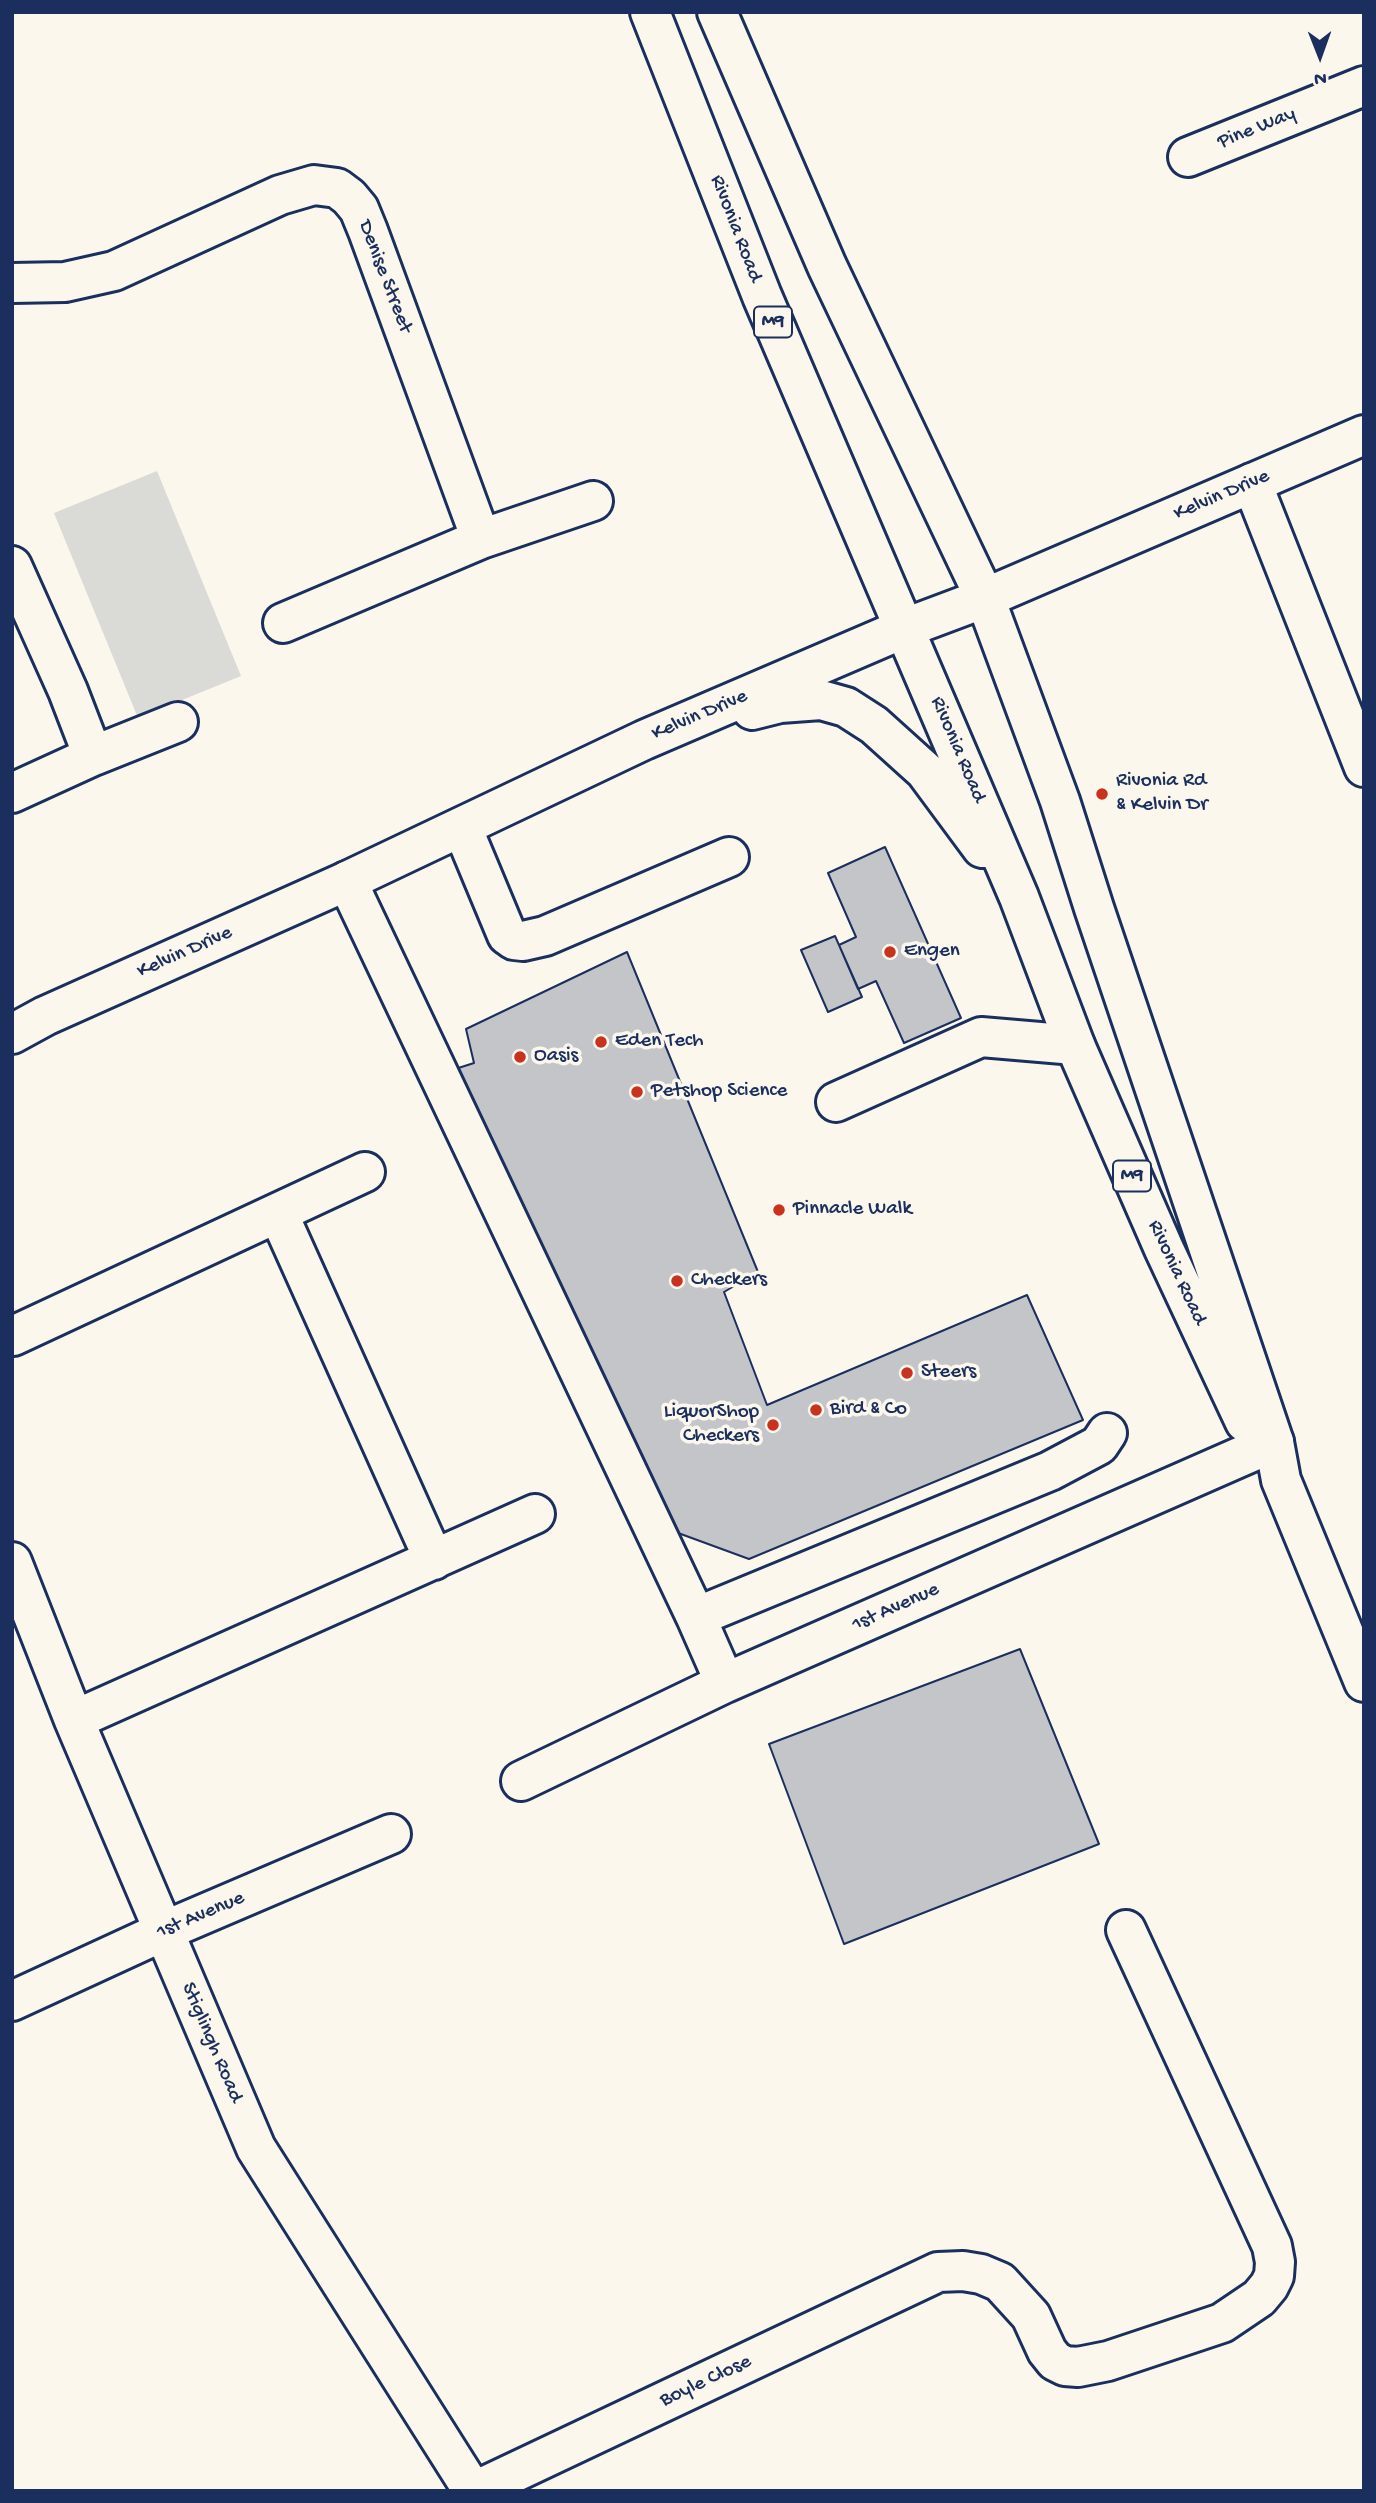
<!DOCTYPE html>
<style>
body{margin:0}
#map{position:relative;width:1376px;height:2503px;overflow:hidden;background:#fbf7ec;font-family:"Gochi Hand",sans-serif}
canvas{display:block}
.frame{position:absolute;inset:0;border:14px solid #1b2f5e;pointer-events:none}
.north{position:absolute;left:1285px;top:21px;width:70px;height:70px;-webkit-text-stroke:5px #fbf7ec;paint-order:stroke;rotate:179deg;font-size:19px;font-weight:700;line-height:28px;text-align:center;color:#1b2f5e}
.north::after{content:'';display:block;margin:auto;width:24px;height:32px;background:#1b2f5e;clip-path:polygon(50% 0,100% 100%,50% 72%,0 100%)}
</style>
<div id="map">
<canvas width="1376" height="2503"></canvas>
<div class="frame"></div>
<div class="north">N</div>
</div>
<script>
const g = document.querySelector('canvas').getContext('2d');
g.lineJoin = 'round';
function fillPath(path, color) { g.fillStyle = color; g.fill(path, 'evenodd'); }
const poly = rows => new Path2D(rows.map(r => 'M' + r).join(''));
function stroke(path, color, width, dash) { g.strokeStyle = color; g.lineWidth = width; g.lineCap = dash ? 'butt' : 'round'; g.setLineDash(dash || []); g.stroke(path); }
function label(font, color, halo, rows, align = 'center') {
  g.font = font + ' "Gochi Hand",sans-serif'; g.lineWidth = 7; g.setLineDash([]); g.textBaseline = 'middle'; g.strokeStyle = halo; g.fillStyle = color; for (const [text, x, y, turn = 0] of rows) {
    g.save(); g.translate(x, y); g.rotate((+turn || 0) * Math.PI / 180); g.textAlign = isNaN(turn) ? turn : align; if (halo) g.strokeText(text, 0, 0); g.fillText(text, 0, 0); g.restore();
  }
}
fillPath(poly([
 [157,471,241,676,138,718,54,513]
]), '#dadad7');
const building = poly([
 [885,847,961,1018,904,1043,876,981,858,989,839,945,856,937,828,873,885,847],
 [835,936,862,997,828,1012,801,950,835,936],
 [627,952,758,1272,724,1292,767,1405,1027,1295,1083,1420,749,1559,659,1526,452,1070,474,1063,466,1029,627,952],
 [1020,1649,1099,1844,844,1944,769,1744,1020,1649]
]);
fillPath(building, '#c3c5c9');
stroke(building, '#1b2f5e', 2);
const minor = poly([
 [1188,157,1364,86],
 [12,283,65,282,114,271,280,195,314,185,337,188,349,197,359,209,368,231,481,539],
 [1252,483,1364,767],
 [12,566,68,691,93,756],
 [283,623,481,539,593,501],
 [12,793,93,756,178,722],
 [462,827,507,935,514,940,523,941,545,936,729,857],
 [347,881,696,1617],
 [836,1102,981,1037,1075,1045],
 [278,1213,434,1560],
 [13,1336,365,1172],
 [12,1562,74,1720,256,2148,473,2491],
 [725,1683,696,1617,1050,1471,1099,1445,1107,1433],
 [74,1720,535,1514],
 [521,1781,725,1683,1274,1442],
 [12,2001,164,1931,391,1834],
 [475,2491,938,2272,963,2271,981,2274,1000,2282,1031,2316,1047,2351,1055,2361,1065,2366,1078,2367,1108,2361,1222,2323,1259,2298,1269,2286,1274,2276,1275,2262,1272,2246,1126,1930]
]);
const major = poly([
 [650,12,762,296,1019,897,1075,1045,1164,1249,1245,1422],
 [717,12,827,266,985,598,1060,801,1094,908,1274,1442,1281,1480,1364,1682],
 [752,710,780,703,821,700,846,707,874,725,925,771,982,848],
 [12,1034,45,1016,347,881,644,740,905,628,985,598,1364,435]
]);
stroke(minor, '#1b2f5e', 44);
stroke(major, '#1b2f5e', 44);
stroke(minor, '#fbf7ec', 38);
stroke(major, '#fbf7ec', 38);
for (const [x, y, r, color] of [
 [1102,794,7,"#c8321e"],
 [890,952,7,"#c8321e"],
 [601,1042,7,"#c8321e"],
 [520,1057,7,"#c8321e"],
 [637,1092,7,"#c8321e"],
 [779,1210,7,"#c8321e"],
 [677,1281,7,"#c8321e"],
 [907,1373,7,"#c8321e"],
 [816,1410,7,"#c8321e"],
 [773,1425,7,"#c8321e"]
]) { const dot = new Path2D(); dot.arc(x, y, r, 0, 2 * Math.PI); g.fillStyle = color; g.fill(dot); stroke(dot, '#fbf7ec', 2.5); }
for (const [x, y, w] of [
 [773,322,38],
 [1132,1176,38]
]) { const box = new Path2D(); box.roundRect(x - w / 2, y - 15.5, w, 31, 5); g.fillStyle = '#fbf7ec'; g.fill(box); stroke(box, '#1b2f5e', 2); }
label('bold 19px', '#1b2f5e', null, [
 ["M9",773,322],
 ["M9",1132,1176]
]);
label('21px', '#1b2f5e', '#fbf7ec', [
 ["Pine Way",1257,129,-22],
 ["Rivonia Road",735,229,69],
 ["Denise Street",384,277,69],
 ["Kelvin Drive",1222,496,-23],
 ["Kelvin Drive",700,716,-23],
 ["Rivonia Road",957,750,67],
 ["Kelvin Drive",185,953,-24],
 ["Rivonia Road",1176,1273,65],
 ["1st Avenue",896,1608,-24],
 ["1st Avenue",201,1916,-23],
 ["Stiglingh Road",211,2043,67],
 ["Boyle Close",706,2382,-25]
]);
label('21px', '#1b2f5e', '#fbf7ec', [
 ["Rivonia Rd",1116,782],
 ["& Kelvin Dr",1116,806],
 ["Engen",904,952],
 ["Eden Tech",615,1042],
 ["Oasis",534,1057],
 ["Petshop Science",651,1092],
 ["Pinnacle Walk",793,1210],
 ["Checkers",691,1281],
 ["Steers",921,1373],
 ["Bird & Co",830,1410],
 ["LiquorShop",759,1413,"right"],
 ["Checkers",759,1437,"right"]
], 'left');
</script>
